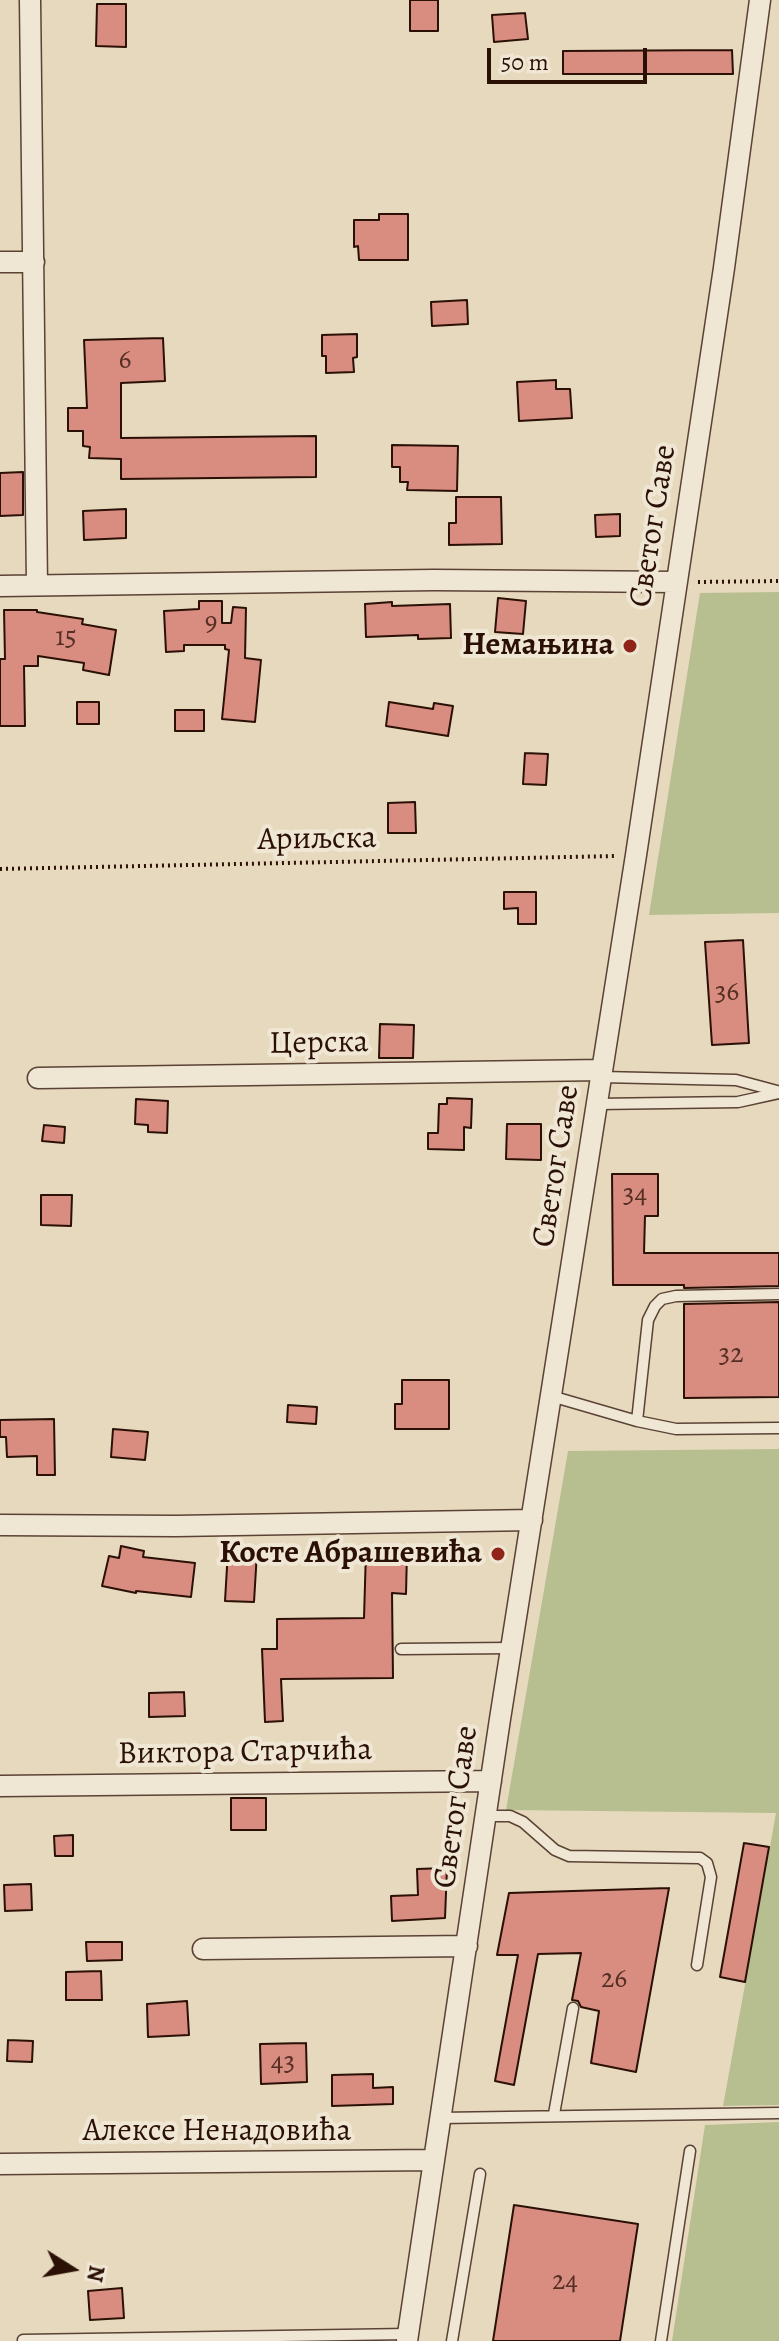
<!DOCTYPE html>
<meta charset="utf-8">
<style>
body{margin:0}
#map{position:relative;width:779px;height:2341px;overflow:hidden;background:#e7d9bd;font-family:Alegreya,serif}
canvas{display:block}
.north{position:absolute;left:32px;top:2229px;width:80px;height:80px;-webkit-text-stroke:6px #efe6d4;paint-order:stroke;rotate:101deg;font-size:22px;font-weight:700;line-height:32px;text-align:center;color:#2b1006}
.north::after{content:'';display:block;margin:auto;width:28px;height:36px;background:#2b1006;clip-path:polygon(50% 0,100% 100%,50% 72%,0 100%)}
.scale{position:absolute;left:487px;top:48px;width:160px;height:36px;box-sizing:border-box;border:4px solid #2b1006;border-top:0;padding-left:10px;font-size:24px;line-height:28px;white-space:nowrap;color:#2b1006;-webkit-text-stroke:6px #efe6d4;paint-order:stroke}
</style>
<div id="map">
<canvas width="779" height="2341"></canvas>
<div class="north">N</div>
<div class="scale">50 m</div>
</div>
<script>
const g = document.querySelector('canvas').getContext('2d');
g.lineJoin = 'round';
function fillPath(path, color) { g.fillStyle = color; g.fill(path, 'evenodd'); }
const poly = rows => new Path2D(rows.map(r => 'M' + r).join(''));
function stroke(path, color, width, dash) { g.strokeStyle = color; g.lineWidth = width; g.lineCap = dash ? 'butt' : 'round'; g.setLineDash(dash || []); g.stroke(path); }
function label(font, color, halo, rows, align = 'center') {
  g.font = font + ' Alegreya,serif'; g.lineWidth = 8; g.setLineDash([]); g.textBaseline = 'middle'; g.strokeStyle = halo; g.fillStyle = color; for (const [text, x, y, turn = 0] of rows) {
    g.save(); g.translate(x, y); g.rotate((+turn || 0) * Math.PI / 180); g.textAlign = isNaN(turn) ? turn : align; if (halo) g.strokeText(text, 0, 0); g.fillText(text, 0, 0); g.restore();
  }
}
fillPath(poly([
 [779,592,779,913,649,915,700,593],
 [779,1449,779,2105,723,2106,776,1813,506,1810,568,1451],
 [779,2122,779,2341,672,2341,705,2125]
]), '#b7bf90');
const building = poly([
 [410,0,438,0,438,31,410,31,410,0],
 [97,4,126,4,126,47,96,46,97,4],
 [525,13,528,39,494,42,492,15,525,13],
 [732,50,733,74,563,74,563,51,732,50],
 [379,214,408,214,408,260,359,260,358,246,354,247,354,220,379,220,379,214],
 [467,300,468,324,432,326,431,302,467,300],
 [357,334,357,357,353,358,354,372,326,373,326,356,322,356,322,335,357,334],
 [163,338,165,381,121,383,121,438,316,436,316,477,121,479,121,459,89,458,90,447,83,446,83,431,68,431,68,408,87,408,84,340,163,338],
 [556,380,556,389,570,389,572,418,519,421,517,382,556,380],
 [392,445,458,446,457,491,407,490,408,482,400,482,400,467,392,467,392,445],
 [23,472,23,515,0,516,0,473,23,472],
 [456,497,501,497,502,544,449,545,449,523,456,523,456,497],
 [126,509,126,538,84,540,83,511,126,509],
 [620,514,620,536,596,537,595,515,620,514],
 [498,598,526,601,523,634,495,632,498,598],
 [199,601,222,601,222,623,231,623,233,607,246,608,245,658,261,660,255,722,222,719,229,650,225,649,225,645,184,645,184,651,166,652,164,611,199,609,199,601],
 [392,602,392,606,450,604,451,638,418,639,418,635,366,637,365,604,392,602],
 [4,610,37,610,37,612,83,619,82,624,116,630,109,675,83,670,84,663,38,656,38,666,24,666,25,726,0,726,0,659,5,659,4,610],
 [77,702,99,702,99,724,77,724,77,702],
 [389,702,433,709,434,703,453,706,448,736,386,726,389,702],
 [175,710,204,710,204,731,175,731,175,710],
 [525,753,548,754,546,785,523,784,525,753],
 [415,802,416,833,388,833,388,803,415,802],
 [504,892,536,892,536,924,518,924,518,908,504,909,504,892],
 [743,940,749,1043,712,1045,705,942,743,940],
 [380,1024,414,1025,413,1058,379,1058,380,1024],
 [447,1098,472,1099,471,1128,464,1127,464,1150,428,1149,428,1133,438,1133,439,1104,447,1104,447,1098],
 [136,1099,168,1101,167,1133,148,1132,148,1125,135,1124,136,1099],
 [507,1124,541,1124,541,1160,506,1159,507,1124],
 [44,1125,65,1127,64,1143,42,1141,44,1125],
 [612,1174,658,1174,658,1216,645,1216,644,1253,779,1253,779,1286,684,1288,684,1285,613,1285,612,1174],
 [41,1195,72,1195,71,1226,41,1225,41,1195],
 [779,1302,779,1397,684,1398,684,1304,779,1302],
 [402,1380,449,1380,449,1429,395,1429,395,1404,402,1404,402,1380],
 [288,1405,317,1407,316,1424,287,1422,288,1405],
 [54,1419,55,1475,37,1475,37,1456,7,1457,6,1437,0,1437,0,1420,54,1419],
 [113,1429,148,1432,145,1460,111,1457,113,1429],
 [121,1546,144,1551,143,1557,195,1563,191,1597,136,1591,136,1593,102,1586,109,1556,119,1558,121,1546],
 [228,1550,257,1552,254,1602,225,1601,228,1550],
 [366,1550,407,1552,406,1594,392,1593,393,1678,281,1679,283,1721,265,1722,262,1649,277,1649,277,1619,364,1618,366,1550],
 [184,1692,185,1716,149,1717,149,1693,184,1692],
 [231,1798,266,1798,266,1830,231,1830,231,1798],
 [73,1835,73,1856,55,1856,54,1836,73,1835],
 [744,1843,769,1847,745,1982,720,1977,744,1843],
 [447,1868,445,1918,392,1921,391,1896,418,1895,417,1869,447,1868],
 [31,1884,32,1910,5,1911,4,1885,31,1884],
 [669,1888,636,2072,591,2063,599,2011,581,2007,578,2001,572,2000,581,1953,538,1954,514,2085,495,2081,518,1955,497,1955,509,1893,669,1888],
 [86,1942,122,1942,122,1960,87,1961,86,1942],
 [101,1971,102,2000,66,2000,66,1972,101,1971],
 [187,2001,189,2035,148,2037,147,2004,187,2001],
 [8,2040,33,2041,32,2062,7,2061,8,2040],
 [306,2043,307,2082,261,2084,260,2044,306,2043],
 [373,2074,373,2088,393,2087,393,2104,332,2106,332,2075,373,2074],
 [514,2205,638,2224,620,2341,493,2341,514,2205],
 [122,2288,124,2318,90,2320,88,2291,122,2288]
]);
fillPath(building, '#d98c80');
stroke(building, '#2b1006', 2);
const service = poly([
 [601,1077,736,1080,777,1091],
 [597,1104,738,1102,779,1093],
 [551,1396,637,1421,676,1429,779,1428],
 [637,1421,648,1320,655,1306,662,1299,676,1296,779,1294],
 [401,1649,511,1648],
 [486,1816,510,1816,523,1822,555,1850,569,1856,700,1858,707,1863,711,1877,697,1965],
 [554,2114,573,2008],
 [440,2118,779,2113],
 [23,2340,408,2334],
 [452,2341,480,2174],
 [661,2341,690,2151]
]);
const minor = poly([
 [30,0,37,585],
 [0,262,34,262],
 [0,586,434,580,676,582],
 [38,1078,602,1070],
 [0,1525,176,1526,532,1520],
 [0,1786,491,1781],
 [203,1949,467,1946],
 [0,2164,434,2160],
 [407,2341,500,1719,636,855,724,268,760,0]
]);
stroke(service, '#5a4234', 13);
stroke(minor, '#5a4234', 23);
stroke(poly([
 [698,582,779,581],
 [0,869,617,856]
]), '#2b1006', 4, [2, 4]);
stroke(service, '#efe6d4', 10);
stroke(minor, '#efe6d4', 20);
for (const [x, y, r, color] of [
 [630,646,8,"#8f2418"],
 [498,1554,8,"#8f2418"]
]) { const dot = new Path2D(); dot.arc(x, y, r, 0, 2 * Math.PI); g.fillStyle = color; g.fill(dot); stroke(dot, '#efe6d4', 3); }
label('28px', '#562f24', null, [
 ["6",125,361],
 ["9",211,623],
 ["15",66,638],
 ["36",727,993],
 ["34",635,1195],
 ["32",731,1355],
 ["26",614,1980],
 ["43",283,2063],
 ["24",565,2282]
]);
label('32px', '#2b1006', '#efe6d4', [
 ["Светог Саве",654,526,-81],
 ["Ариљска",317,840,-1],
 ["Церска",319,1044,-1],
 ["Светог Саве",557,1166,-81],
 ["Виктора Старчића",245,1753,-1],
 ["Светог Саве",457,1807,-82],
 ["Алексе Ненадовића",217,2132]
]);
label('bold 32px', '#2b1006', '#efe6d4', [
 ["Немањина",614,646],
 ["Косте Абрашевића",482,1554]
], 'right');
</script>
